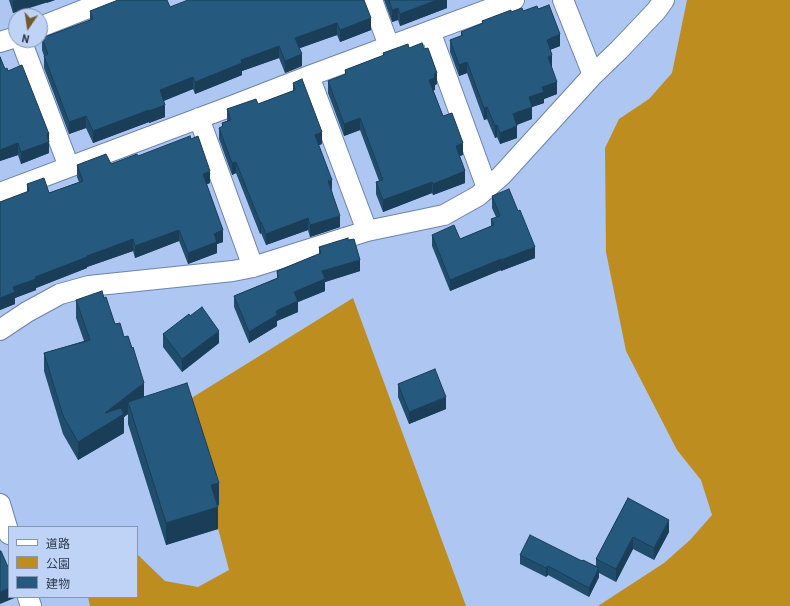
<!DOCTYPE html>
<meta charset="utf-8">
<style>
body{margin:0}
#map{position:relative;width:790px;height:606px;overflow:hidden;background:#adc6f2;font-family:Barlow,"Noto Sans JP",sans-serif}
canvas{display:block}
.legend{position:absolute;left:8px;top:526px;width:130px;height:72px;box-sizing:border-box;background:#bed3f6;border:1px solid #8595b2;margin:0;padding:5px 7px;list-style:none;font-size:12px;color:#2f394b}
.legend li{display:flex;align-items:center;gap:8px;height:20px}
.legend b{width:20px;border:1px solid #8595b2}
.north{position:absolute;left:8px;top:8px;width:40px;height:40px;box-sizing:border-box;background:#bed3f6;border:1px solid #8595b2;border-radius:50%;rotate:193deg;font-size:11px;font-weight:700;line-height:16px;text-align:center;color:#2f394b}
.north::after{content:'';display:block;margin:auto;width:14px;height:18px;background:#72592a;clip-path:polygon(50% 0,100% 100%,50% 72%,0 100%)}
</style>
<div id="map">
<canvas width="790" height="606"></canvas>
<ul class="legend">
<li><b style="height:5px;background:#fff"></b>道路</li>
<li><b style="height:11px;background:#be8d1f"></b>公園</li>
<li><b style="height:11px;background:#25597d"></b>建物</li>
</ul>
<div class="north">N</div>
</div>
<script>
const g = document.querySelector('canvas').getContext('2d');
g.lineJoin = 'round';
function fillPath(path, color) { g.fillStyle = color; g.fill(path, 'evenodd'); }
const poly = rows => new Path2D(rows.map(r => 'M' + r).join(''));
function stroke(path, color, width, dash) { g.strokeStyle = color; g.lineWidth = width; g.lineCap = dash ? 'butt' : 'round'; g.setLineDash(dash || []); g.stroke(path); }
fillPath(poly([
 [687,0,790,0,790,606,598,606,664,563,690,540,712,515,701,480,677,450,626,351,606,252,605,148,619,119,649,99,672,73],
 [353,298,466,606,90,606,88,597,137,597,137,554,165,581,198,587,229,570,185,402]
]), '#be8d1f');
const street = poly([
 [372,0,389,46],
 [563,0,593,75],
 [40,27,109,0],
 [430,31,487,188],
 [21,40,69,167],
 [0,42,16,37],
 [309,76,367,231],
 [199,118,253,267],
 [0,193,229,107,309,76,514,0],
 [0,330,27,312,60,294,89,286,233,271,253,267,367,231,444,215,478,196,501,176,593,75,619,50,656,11,664,0],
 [0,504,9,534],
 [28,597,31,606]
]);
stroke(street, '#6d84ad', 22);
stroke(street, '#fff', 20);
fillPath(poly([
 [9,0,55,0,13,13],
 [364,0,371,30,340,42,337,35,299,48,302,66,285,73,279,58,242,71,242,75,195,94,193,89,164,101,165,117,149,123,149,122,93,143,86,128,69,134,44,68,44,56,42,50,42,38,90,20,90,11,170,7],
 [384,0,447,0,447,8,400,26,398,20,392,22],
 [538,9,560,46,550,50,552,67,551,67,557,94,544,99,544,103,532,107,532,119,517,125,517,138,500,144,497,137,495,138,487,119,484,120,467,73,459,76,450,52,450,40,461,36,461,32,482,24,482,21,511,12],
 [409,48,437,84,435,85,435,90,433,90,443,116,463,155,459,156,465,183,433,195,432,193,383,212,376,194,376,182,379,181,360,130,344,136,328,93,328,81,345,75,345,70,383,56,383,53],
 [0,57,5,69,8,71,49,139,49,153,21,164,18,155,0,161],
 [293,83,322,144,318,145,332,191,340,227,310,237,308,230,266,245,261,233,260,234,236,173,232,175,219,139,219,128,222,127,222,123,227,121,227,109,258,104,293,91],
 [138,156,210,183,206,184,223,242,217,244,217,253,188,264,179,241,135,258,133,251,87,267,87,268,36,288,36,290,15,298,15,304,0,310,0,202,27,192,27,184,49,193,79,182,77,177,77,165,111,164],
 [492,196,535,258,501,271,501,270,450,291,432,246,432,235,460,239,491,226,491,219,496,217,492,208],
 [348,240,360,271,325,282,325,291,298,302,298,312,277,321,277,326,249,343,234,307,234,296,277,278,277,271,319,254,319,247],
 [76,300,115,324,144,397,219,505,217,505,218,529,166,545,128,424,128,414,124,417,124,433,78,460,63,434,44,371,44,353,84,341,76,318],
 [190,316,219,343,182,372,163,347,163,334],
 [398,384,446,409,409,424,398,397],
 [628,498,669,532,654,560,633,549,616,582,599,573,599,577,589,597,548,575,546,577,520,564,520,555,582,561,596,566,596,559]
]), '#204d6c');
fillPath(poly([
 [17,0,47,0,47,2,13,13,13,1],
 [47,0,55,0,47,3],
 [437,0,447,0,447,8,400,26,400,14],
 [398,8,398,20,392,22,392,10],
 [371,18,371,30,340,42,340,30],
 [337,23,337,35,295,50,295,38],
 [560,34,560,46,547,51,547,40],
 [279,46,279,58,242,71,242,75,195,94,195,82,241,60],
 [302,54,302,66,285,73,285,61],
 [552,55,552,67,548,68,548,57],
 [467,62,467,73,459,76,459,65],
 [437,73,437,84,435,85,435,90,429,92,429,80,434,74],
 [193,77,193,89,160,102,160,90],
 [557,82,557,94,544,99,544,103,532,107,532,119,513,126,513,114,529,97,542,87],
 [165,105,165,117,149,123,149,111],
 [487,107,487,119,484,120,484,108],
 [149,110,149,122,93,143,93,131],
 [86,116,86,128,69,134,69,122],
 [360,118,360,130,344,136,344,124],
 [497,125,497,137,495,138,495,126],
 [517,126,517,138,500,144,500,133],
 [322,132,322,144,315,147,315,135],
 [47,134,49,134,49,153,21,164,21,152],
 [18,143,18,155,0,161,0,150],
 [463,143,463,155,456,157,456,146],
 [236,162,236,173,232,175,232,163],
 [210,171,210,183,203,186,203,174],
 [465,171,465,183,433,195,433,184],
 [332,180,332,191,328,181],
 [432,182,432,193,383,212,383,200],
 [340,216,340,227,310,237,310,225],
 [308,218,308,230,266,245,266,234],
 [260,222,261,222,261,233,260,234],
 [179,230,179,241,135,258,135,246],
 [223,230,223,242,217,244,217,253,188,264,188,253,214,234],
 [133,239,133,251,87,267,87,268,36,288,36,290,15,298,15,304,0,310,0,298,13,287,35,277,87,256],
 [535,247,535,258,501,271,501,260],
 [501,259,501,270,450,291,450,280],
 [360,260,360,271,325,282,325,291,298,302,298,312,277,321,277,326,249,343,249,332,276,311,294,292,322,271],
 [219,331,219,343,182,372,182,359],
 [144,383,144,401,128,402,128,414,124,417,124,433,78,460,78,442,105,413],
 [446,397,446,409,409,424,409,412],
 [219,483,219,505,211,507,211,485],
 [218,507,218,529,166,545,166,523],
 [669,520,669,532,654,560,654,548],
 [633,537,633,549,616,582,616,569],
 [548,566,548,575,546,577,546,568],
 [599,568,599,577,589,597,589,588],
 [9,588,9,597,17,597,0,604,0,592]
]), '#1a3e58');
const building = poly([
 [118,0,167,0,170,7,188,0,364,0,371,18,340,30,337,23,295,38,302,54,285,61,279,46,241,60,242,63,195,82,193,77,160,90,165,105,149,111,149,110,93,131,86,116,69,122,44,56,48,54,42,38,93,19,90,11,118,0],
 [389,0,437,0,400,14,398,8,392,10,389,0],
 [549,5,560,34,547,40,552,55,548,57,557,82,542,87,544,92,529,97,532,107,513,114,517,126,500,133,497,125,495,126,487,107,484,108,467,62,459,65,450,40,463,35,461,32,483,23,482,21,511,10,511,12,522,8,523,11,537,6,538,9,549,5],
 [422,43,424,49,428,48,437,73,434,74,435,78,429,80,443,116,452,113,463,143,456,146,465,171,433,184,432,182,383,200,376,182,383,180,360,118,344,124,328,81,346,74,345,70,384,55,383,53,408,44,409,48,422,43],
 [0,57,5,69,7,68,8,71,22,65,49,134,47,134,49,142,21,152,18,143,0,150,0,57],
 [302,79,322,132,315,135,332,180,328,181,340,216,310,225,308,218,266,234,261,222,260,222,236,162,232,163,219,128,223,126,222,123,231,120,227,109,256,99,258,104,295,90,293,83,302,79],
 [190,136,191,139,198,136,210,171,203,174,223,230,214,234,217,242,188,253,179,230,135,246,133,239,87,256,87,257,35,277,36,279,13,287,15,292,0,298,0,202,29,191,27,184,44,178,49,193,83,181,77,165,106,154,111,164,137,154,138,156,190,136],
 [509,189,518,211,520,210,535,247,501,260,501,259,450,280,432,235,454,225,460,239,494,225,491,219,500,216,492,196,509,189],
 [348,238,348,240,354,239,360,260,322,271,325,279,294,292,298,301,276,311,277,315,249,332,234,296,278,278,277,271,321,253,319,247,348,238],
 [102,291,104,298,106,297,115,324,120,323,124,337,128,336,132,348,133,347,144,383,105,413,121,408,124,414,78,442,63,416,44,353,90,340,76,300,102,291],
 [202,307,219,331,182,359,163,334,189,314,190,316,202,307],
 [435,369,446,397,409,412,398,384,435,369],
 [187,383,219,483,211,485,218,507,166,523,128,402,187,383],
 [628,498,669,520,654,548,633,537,616,569,596,559,628,498],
 [530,535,582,561,583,560,599,568,589,588,548,566,546,568,520,555,530,535],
 [0,551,1,551,8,567,9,567,9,588,0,592,0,551]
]);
fillPath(building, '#25597d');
stroke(building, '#1a3e58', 1);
</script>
